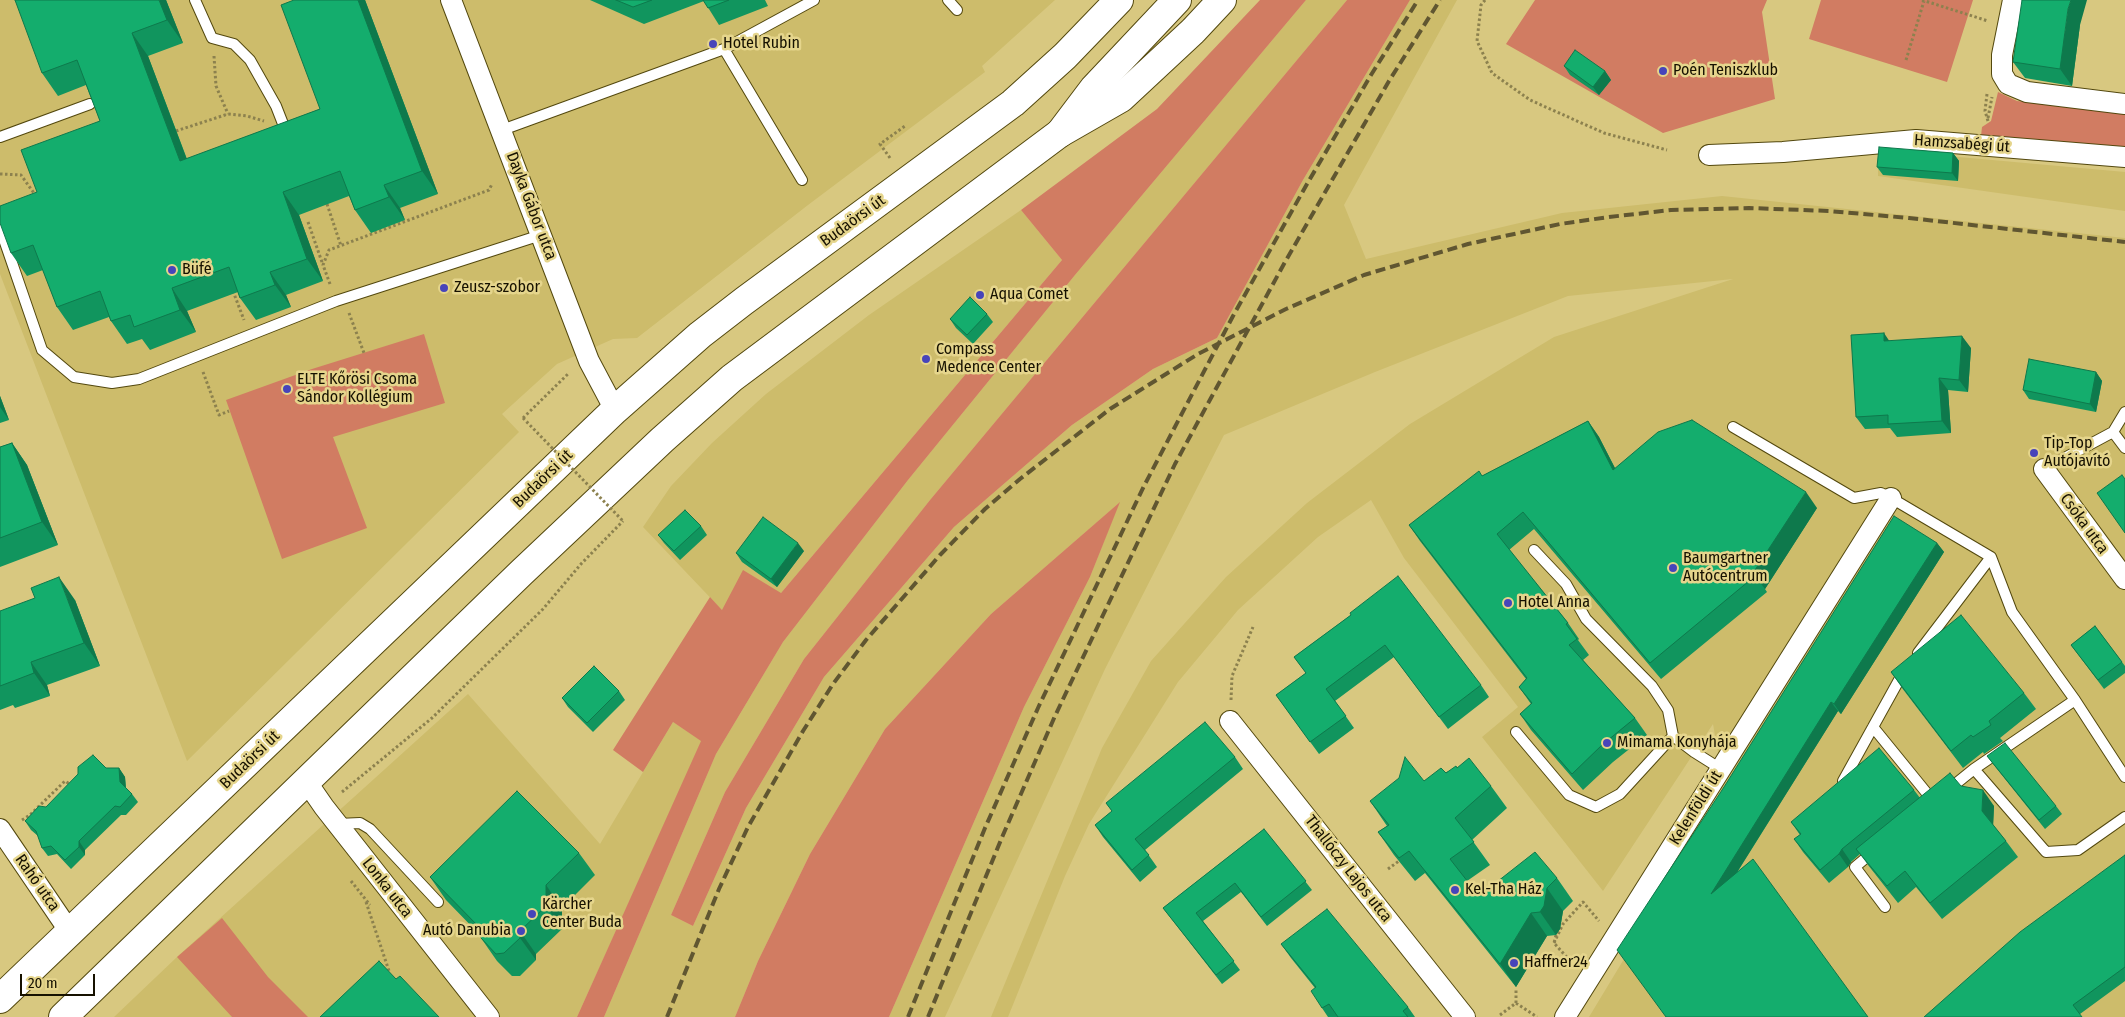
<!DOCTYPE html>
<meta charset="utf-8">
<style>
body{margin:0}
#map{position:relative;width:2125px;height:1017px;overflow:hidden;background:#d8c880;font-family:"Fira Sans Condensed",sans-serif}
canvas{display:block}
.scale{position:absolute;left:20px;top:974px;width:75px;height:22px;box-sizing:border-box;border:2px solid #161100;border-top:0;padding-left:6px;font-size:15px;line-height:18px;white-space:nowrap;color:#161100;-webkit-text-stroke:4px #e5d58c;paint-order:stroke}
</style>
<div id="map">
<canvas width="2125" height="1017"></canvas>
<div class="scale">20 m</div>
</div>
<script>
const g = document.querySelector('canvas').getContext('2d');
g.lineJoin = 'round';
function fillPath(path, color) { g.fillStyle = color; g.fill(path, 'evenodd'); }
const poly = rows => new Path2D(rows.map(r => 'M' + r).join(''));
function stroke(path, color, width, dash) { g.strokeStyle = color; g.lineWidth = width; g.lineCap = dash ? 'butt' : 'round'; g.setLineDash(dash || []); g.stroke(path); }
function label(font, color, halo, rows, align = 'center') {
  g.font = font + ' "Fira Sans Condensed",sans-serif'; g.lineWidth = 5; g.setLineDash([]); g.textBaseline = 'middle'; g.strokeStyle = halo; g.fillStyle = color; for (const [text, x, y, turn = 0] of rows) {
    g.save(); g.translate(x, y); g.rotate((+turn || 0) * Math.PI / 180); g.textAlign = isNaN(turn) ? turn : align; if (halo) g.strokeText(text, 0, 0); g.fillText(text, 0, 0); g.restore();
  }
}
fillPath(poly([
 [0,0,1055,0,982,66,985,72,808,205,637,338,613,339,557,364,502,414,519,432,187,761,0,274],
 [1306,0,1347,0,930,500,804,659,725,792,671,915,693,926,746,808,824,677,954,527,1072,425,1153,369,1217,338,1303,180,1410,0,1457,0,1344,205,1366,259,1562,213,1722,196,2125,238,2125,1017,1589,1017,1624,959,1720,814,1721,769,1713,724,1603,891,1482,737,1518,707,1404,558,1371,500,1318,537,1238,610,1178,682,1089,824,1065,876,1008,1017,991,1017,1102,748,1151,661,1226,577,1307,503,1410,424,1554,337,1733,279,1568,296,1375,372,1224,435,1105,669,945,1017,889,1017,1024,707,1090,577,1119,503,991,614,885,729,810,854,758,961,735,1017,604,1017,716,754,783,642,908,480,1075,275],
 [1885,156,1948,156,2125,172,2125,211,1878,176,1878,157],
 [1021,210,1062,260,781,593,722,610,643,527,671,486,712,443,766,394,869,315],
 [468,694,600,844,673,722,702,741,577,1017,114,1017,177,957]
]), '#cdbc6b');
fillPath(poly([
 [1260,0,1306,0,1075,275,908,480,783,642,716,754,604,1017,577,1017,701,741,673,722,643,772,613,750,710,597,722,610,743,570,781,593,1062,260,1021,210,1157,109],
 [1347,0,1410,0,1303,180,1217,338,1153,369,1072,425,954,527,824,677,746,808,693,926,671,915,725,792,804,659,930,500],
 [1535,0,1767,0,1762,12,1775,99,1663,133,1506,44],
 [1821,0,1973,0,1947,82,1809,39],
 [1998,92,2017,101,2125,112,2125,151,1981,136,1982,127,1991,121],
 [424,334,445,403,333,437,367,528,282,559,226,400,312,369],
 [1120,502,1090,577,1024,707,889,1017,735,1017,758,961,810,854,885,729,991,614],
 [222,918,268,977,308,1017,232,1017,177,957]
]), '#d17c62');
const lane = poly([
 [195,0,212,38,234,44,250,60,276,106,285,129],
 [948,0,957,10],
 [724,49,802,180],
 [502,130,724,49,814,0],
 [0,137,90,104],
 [0,228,42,350,74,377,112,383,139,379,336,301,541,235],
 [1733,427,1854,498,1881,493,1891,498,1991,557,2012,612,2075,700,2125,777],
 [2113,432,2125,412],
 [2044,469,2113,432,2125,448],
 [1534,550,1566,584,1586,619,1652,686,1668,710,1673,736,1694,752,1721,769],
 [1918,653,1991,557],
 [2075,700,1974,769,2046,852,2078,850,2125,817],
 [1873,727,1934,802],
 [1516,732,1569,795,1596,807,1620,794,1673,736],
 [1843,781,1904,671],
 [1948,790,1974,769],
 [338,824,360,823,370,829,438,902],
 [1873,852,1855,867,1885,907]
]);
const street = poly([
 [451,0,589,361,615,410],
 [2013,0,2002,55,2002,74,2008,84,2027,92,2125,104],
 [1709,155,1783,152,1916,140,2125,157],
 [2044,469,2125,579],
 [1230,721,1465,1017],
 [306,781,324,807,489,1017],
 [0,829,70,932],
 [1565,1017,1891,498]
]);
const secondary = poly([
 [1060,133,1094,88,1177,0]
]);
const primary = poly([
 [0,999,615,410,700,335,744,301,1013,103,1065,56,1119,0],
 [63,1017,521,573,662,440,732,378,1060,133,1121,98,1193,31,1222,0]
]);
stroke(lane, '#53480e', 12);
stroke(street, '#53480e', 22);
stroke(secondary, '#53480e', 30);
stroke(primary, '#53480e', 30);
stroke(poly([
 [1485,0,1481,5,1477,41,1492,73,1530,100,1604,133,1667,150],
 [1922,0,1988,21],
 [214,56,216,86,228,114],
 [1906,60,1924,1],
 [1987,94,1985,111,1988,121],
 [1988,118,1992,97],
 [176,131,228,114,247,116,264,121],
 [890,158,880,144,905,126],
 [0,174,21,175,36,196],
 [327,204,341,246],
 [308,222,323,265],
 [330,284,323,265,329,250,489,190,492,184],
 [233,291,244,320],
 [349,313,364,353],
 [203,372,219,415,229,411],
 [523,418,569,373],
 [1231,700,1232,676,1253,627],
 [342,792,432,718,543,609,581,564,623,521],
 [22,820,30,815,65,781,71,785],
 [1388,869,1399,861],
 [351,881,370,905],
 [366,902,389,971,387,973],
 [1556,935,1554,943,1572,963],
 [1554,943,1563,924,1583,902,1599,921],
 [1516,1003,1537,1017],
 [1500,1015,1516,1003,1516,989]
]), '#8c814e', 3, [2.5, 2.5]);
stroke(lane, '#fff', 10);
stroke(street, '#fff', 20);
stroke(secondary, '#fff', 28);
stroke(primary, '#fff', 28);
stroke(poly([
 [667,1017,719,889,748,827,803,731,833,684,866,640,940,555,985,509,1020,479,1110,409,1198,354,1286,309,1364,275,1468,244,1560,224,1609,217,1671,210,1749,208,1829,211,1909,218,2125,242],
 [908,1017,985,828,1038,708,1144,486,1233,316,1307,184,1371,75,1418,0],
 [928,1017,1003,835,1055,716,1175,464,1285,262,1389,81,1440,0]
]), '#605631', 4, [10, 5]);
stroke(poly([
 [523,418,623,521]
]), '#8c814e', 3, [2.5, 2.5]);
fillPath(poly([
 [166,0,183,43,148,56,187,159,320,109,294,0,365,0,438,194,400,208,405,220,371,233,355,210,349,196,299,215,323,281,286,295,291,307,256,320,240,298,238,292,187,311,196,332,150,350,142,339,127,344,111,321,109,317,73,330,57,307,43,270,27,276,11,253,37,192,100,121,86,85,58,96,42,73],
 [590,0,765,0,768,6,719,25,704,1,644,24],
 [2080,25,2072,86,2025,78,2013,62],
 [1564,66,1605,71,1611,80,1599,95,1570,75],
 [1953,153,1959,161,1958,181,1883,175,1877,167],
 [987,314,993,322,973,344,956,328,950,319],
 [1889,341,1971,348,1968,392,1948,390,1951,433,1897,437,1890,428,1865,429,1856,417],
 [2096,372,2102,381,2096,412,2029,399,2023,390],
 [0,396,9,420,0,423],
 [1588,421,1599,437,1615,468,1817,508,1765,589,1767,592,1661,679,1534,529,1509,550,1568,623,1579,639,1578,640,1589,655,1583,660,1635,718,1647,735,1613,762,1583,790,1531,730,1520,714,1531,704,1519,687,1526,679,1420,541,1409,525,1482,476],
 [12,443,27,465,58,545,0,567,0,447],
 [701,526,707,535,680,560,664,543,658,535],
 [1937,543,1944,552,1841,714,1838,711,1738,871,1868,1017,1617,950],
 [804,551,777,587,742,562,736,553],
 [75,600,100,666,47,685,50,696,15,708,13,705,0,710,0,611],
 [1351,615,1481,685,1489,697,1448,729,1394,657,1335,701,1354,728,1319,754,1276,695,1306,673,1294,657],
 [2095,626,2125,666,2125,673,2104,689,2071,645],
 [1891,672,2024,693,2036,709,2000,738,2003,741,1984,754,1983,752,1963,768,1902,688],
 [619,691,625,700,593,732,568,707,562,698],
 [1987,756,2056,806,2062,814,2045,829,1993,764],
 [1235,757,1243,769,1145,850,1157,867,1140,882,1103,837,1095,825,1112,811,1106,803],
 [106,768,119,768,125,777,126,788,132,794,138,802,126,815,121,815,85,850,85,855,71,869,57,854,48,856,42,848,38,836,31,830,25,821],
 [1457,768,1491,786,1507,808,1472,840,1490,865,1467,881,1479,896,1557,878,1573,901,1563,911,1560,929,1556,935,1547,936,1516,987,1425,873,1415,881,1394,855,1378,832,1387,826,1370,801],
 [1961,786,1994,806,1993,825,2006,841,2018,857,1942,919,1916,887,1898,903,1868,865,1860,854,1851,862,1848,867,1829,883,1803,852,1794,839,1800,835,1791,822,1914,790,1920,798],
 [1264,829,1312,890,1267,926,1241,892,1203,921,1240,970,1222,984,1163,908],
 [579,853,595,875,562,908,562,929,536,954,536,960,520,976,512,976,497,961,481,938,480,935,446,900,430,877],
 [2125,855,2125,981,2080,1014,1924,1017],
 [1281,944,1408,1007,1415,1017,1328,1017,1322,1008,1315,988,1291,958]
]), '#11955e');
fillPath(poly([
 [159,0,166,0,183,43,167,20],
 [358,0,365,0,438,194,422,171],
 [2071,0,2087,0,2080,25,2072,86,2060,69,2068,9],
 [132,33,148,56,196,184,180,161],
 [1605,71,1611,80,1599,95,1593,87],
 [1953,153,1959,161,1958,181,1952,173],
 [384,185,400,208,405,220,389,197],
 [283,192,299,215,323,281,307,259],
 [270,272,286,295,291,307,275,285],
 [172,288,187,311,196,332,180,310],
 [1884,333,1892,345,1884,341],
 [1962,336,1971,348,1968,392,1959,380],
 [2096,372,2102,381,2096,412,2090,404],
 [1939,378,1948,390,1951,433,1942,421],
 [0,396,9,420,0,407],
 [1588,421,1599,437,1624,486,1613,470],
 [12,443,27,465,58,545,42,522],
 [1806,492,1817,508,1765,589,1753,573],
 [798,543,804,551,777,587,771,579],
 [1937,543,1944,552,1841,714,1834,704],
 [59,577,75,600,100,666,84,643],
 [31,662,47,685,50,696,34,673],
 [1831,702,1838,711,1717,904,1711,894],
 [119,768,125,777,126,791,120,782],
 [1983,790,1994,806,1993,828,1982,811],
 [79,841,85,850,85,855,79,847],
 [1842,849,1851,862,1848,867,1839,854],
 [546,885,562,908,562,929,546,906],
 [1547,888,1563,911,1560,929,1556,935,1540,912],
 [1531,913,1547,936,1516,987,1500,964],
 [520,931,536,954,536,960,520,938]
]), '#0e794c');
const building = poly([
 [15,0,159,0,167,20,132,33,180,161,320,109,281,5,294,0,358,0,422,171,384,185,389,197,355,210,340,171,283,192,307,259,270,272,275,285,240,298,229,267,172,288,180,310,134,327,130,315,111,321,100,291,57,307,33,245,11,253,0,223,0,206,37,192,21,150,100,121,77,60,42,73,15,0],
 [616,0,652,0,633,7,616,0],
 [703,0,729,0,708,8,703,0],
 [2022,0,2071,0,2068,9,2060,69,2013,62,2022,0],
 [1575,50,1605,71,1593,87,1564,66,1575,50],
 [1879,147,1953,153,1952,173,1877,167,1879,147],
 [970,297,987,314,967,335,950,319,970,297],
 [1884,333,1884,341,1962,336,1959,380,1939,378,1942,421,1888,424,1888,415,1856,417,1851,335,1884,333],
 [2029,359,2096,372,2090,404,2023,390,2029,359],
 [1692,420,1806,492,1753,573,1755,576,1650,663,1523,512,1497,534,1568,623,1566,624,1577,639,1569,645,1635,718,1602,745,1572,774,1520,714,1532,703,1519,687,1527,678,1409,525,1479,471,1482,476,1588,421,1613,470,1658,432,1692,420],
 [12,443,42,522,0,538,0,447,12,443],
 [2122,475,2125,479,2125,533,2097,493,2122,475],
 [685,510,701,526,674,551,658,535,685,510],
 [1894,516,1937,543,1834,704,1831,702,1711,894,1753,859,1868,1017,1666,1017,1617,950,1724,787,1894,516],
 [763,517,798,543,771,579,736,553,763,517],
 [1398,576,1481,685,1439,717,1385,645,1326,689,1346,716,1310,742,1276,695,1306,673,1294,657,1351,615,1350,613,1398,576],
 [59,577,84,643,31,662,34,673,0,686,0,611,35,598,31,588,59,577],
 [1961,615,2024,693,1989,721,1991,725,1973,737,1971,735,1951,751,1891,672,1961,615],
 [2095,626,2122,662,2098,680,2071,645,2095,626],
 [594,666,619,691,587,723,562,698,594,666],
 [1205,722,1235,757,1135,839,1149,855,1132,870,1095,825,1112,811,1106,803,1205,722],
 [2005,743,2056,806,2039,820,1987,756,2005,743],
 [1879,748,1914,790,1842,849,1839,854,1820,870,1794,839,1801,834,1791,822,1879,748],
 [93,755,106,768,119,768,120,782,132,794,120,807,115,806,79,841,79,847,65,860,51,846,42,848,36,831,25,821,39,806,46,807,78,774,78,767,93,755],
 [1405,757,1424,781,1441,768,1446,773,1456,766,1457,768,1469,758,1491,786,1455,818,1474,842,1450,859,1479,896,1535,852,1557,878,1547,888,1544,906,1540,912,1531,913,1500,964,1409,851,1399,858,1378,832,1389,825,1370,801,1399,778,1405,757],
 [1950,773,1961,786,1983,790,1982,811,2006,841,1930,903,1905,871,1887,886,1856,849,1950,773],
 [517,791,579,853,546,885,546,906,520,931,520,938,504,953,496,954,481,938,479,927,430,877,517,791],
 [1264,829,1306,881,1261,917,1235,883,1196,913,1234,961,1216,975,1163,908,1264,829],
 [2125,855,2125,967,2073,1005,2082,1017,1924,1017,2020,932,2125,855],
 [1327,909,1408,1007,1403,1011,1408,1017,1338,1017,1329,1004,1322,1008,1311,991,1316,987,1281,944,1327,909],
 [379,961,396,979,400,976,439,1017,320,1017,379,961]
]);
fillPath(building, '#14ad6d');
stroke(building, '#0e794c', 1);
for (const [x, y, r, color] of [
 [713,44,5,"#4744ba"],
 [1663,71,5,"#4744ba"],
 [172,270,5,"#4744ba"],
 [444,288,5,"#4744ba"],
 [980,295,5,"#4744ba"],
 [926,359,5,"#4744ba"],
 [287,389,5,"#4744ba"],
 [2034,453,5,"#4744ba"],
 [1673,568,5,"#4744ba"],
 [1508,603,5,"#4744ba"],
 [1607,743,5,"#4744ba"],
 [1455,890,5,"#4744ba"],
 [532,914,5,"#4744ba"],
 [521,931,5,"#4744ba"],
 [1514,963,5,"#4744ba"]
]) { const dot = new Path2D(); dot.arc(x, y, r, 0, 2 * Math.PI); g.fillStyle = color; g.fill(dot); stroke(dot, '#e5d58c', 2); }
label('16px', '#161100', '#e5d58c', [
 ["Hotel Rubin",723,44],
 ["Poén Teniszklub",1673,71],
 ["Büfé",182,270],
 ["Zeusz-szobor",454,288],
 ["Aqua Comet",990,295],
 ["Compass",936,350],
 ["Medence Center",936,368],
 ["ELTE Kőrösi Csoma",297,380],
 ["Sándor Kollégium",297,398],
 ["Tip-Top",2044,444],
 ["Autójavító",2044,462],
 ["Baumgartner",1683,559],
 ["Autócentrum",1683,577],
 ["Hotel Anna",1518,603],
 ["Mimama Konyhája",1617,743],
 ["Kel-Tha Ház",1465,890],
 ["Kärcher",542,905],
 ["Center Buda",542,923],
 ["Autó Danubia",511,931,"right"],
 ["Haffner24",1524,963]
], 'left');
label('16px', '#161100', '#e5d58c', [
 ["Hamzsabégi út",1962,144,4],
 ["Dayka Gábor utca",531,206,69],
 ["Budaörsi út",853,221,-36],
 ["Budaörsi út",543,479,-44],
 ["Csóka utca",2084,524,54],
 ["Budaörsi út",250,760,-44],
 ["Kelenföldi út",1696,808,-58],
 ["Thallóczy Lajos utca",1348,869,52],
 ["Rahó utca",37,883,55],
 ["Lonka utca",387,888,52]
]);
</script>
